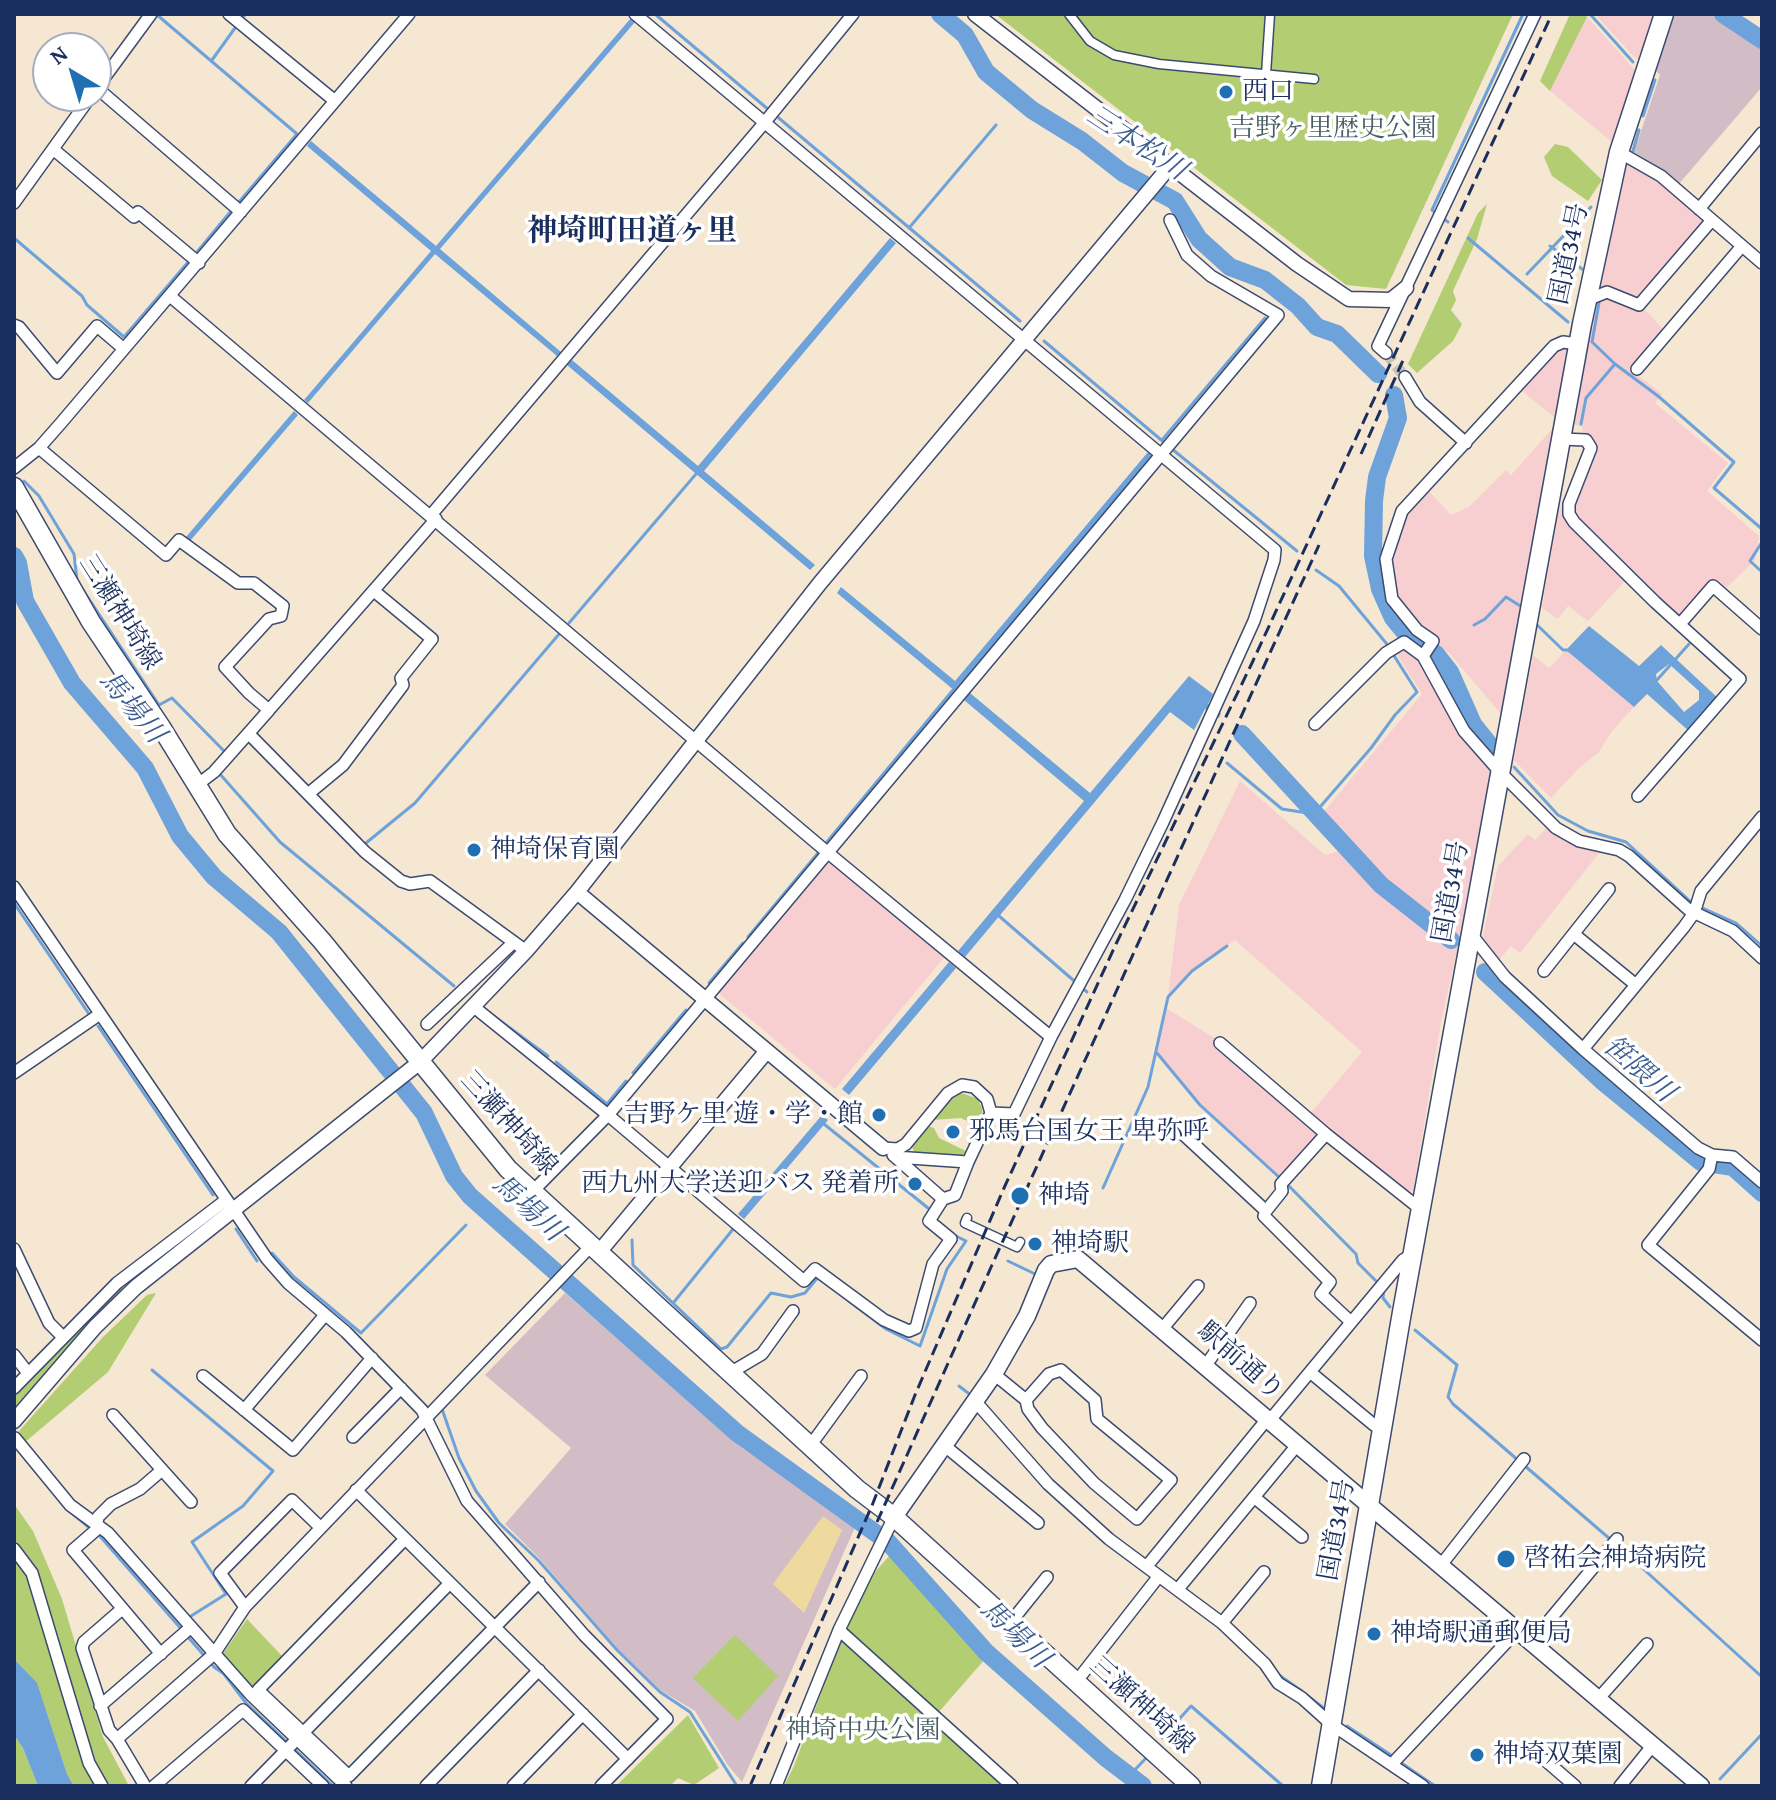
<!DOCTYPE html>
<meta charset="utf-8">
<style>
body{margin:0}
#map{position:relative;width:1776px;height:1800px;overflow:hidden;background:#f5e7d1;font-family:"Gentium Book Plus",serif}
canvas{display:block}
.frame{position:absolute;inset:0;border:16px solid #1b2f5e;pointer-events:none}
.north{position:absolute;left:32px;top:32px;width:80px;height:80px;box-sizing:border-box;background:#fff;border:2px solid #a4acbf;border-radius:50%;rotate:322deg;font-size:22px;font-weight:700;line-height:32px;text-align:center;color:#1b2f5e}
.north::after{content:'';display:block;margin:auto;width:28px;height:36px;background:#1f6fb2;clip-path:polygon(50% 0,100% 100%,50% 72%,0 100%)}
</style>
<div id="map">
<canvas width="1776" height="1800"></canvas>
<div class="frame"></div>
<div class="north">N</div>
</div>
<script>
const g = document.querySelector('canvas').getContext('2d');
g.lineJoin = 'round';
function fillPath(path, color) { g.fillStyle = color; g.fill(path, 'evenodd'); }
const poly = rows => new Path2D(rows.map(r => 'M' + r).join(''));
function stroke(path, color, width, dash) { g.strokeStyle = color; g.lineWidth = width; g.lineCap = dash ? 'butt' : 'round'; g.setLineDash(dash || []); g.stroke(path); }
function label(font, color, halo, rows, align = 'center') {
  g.font = font + ' "Gentium Book Plus","Noto Serif JP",serif'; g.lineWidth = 7; g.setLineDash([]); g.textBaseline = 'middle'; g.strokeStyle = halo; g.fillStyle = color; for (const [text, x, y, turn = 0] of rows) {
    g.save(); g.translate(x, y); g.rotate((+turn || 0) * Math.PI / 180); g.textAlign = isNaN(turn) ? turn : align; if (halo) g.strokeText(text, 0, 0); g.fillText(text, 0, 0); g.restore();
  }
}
fillPath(poly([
 [1595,14,1654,14,1638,59,1634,57],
 [1587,17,1635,70,1613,143,1550,91],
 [1627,162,1673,191,1705,220,1636,300,1664,330,1631,370,1662,394,1655,403,1728,463,1707,491,1759,536,1755,560,1725,589,1714,579,1675,625,1626,580,1588,621,1568,606,1558,619,1542,608,1558,513,1582,451,1583,427,1555,418,1515,385,1553,343,1571,340,1583,273,1601,273],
 [1553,428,1501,714,1449,653,1433,641,1423,656,1464,731,1492,763,1460,938,1441,1022,1413,1191,1406,1192,1325,1127,1279,1177,1200,1105,1157,1053,1166,1008,1216,1039,1310,1114,1362,1052,1235,940,1192,971,1168,997,1179,905,1240,781,1325,855,1350,848,1322,814,1422,694,1391,645,1417,630,1392,599,1386,559,1402,511,1424,486,1451,515,1469,507,1506,470,1511,475],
 [1566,650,1634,707,1612,731,1599,752,1579,768,1551,798,1514,760,1533,655,1549,668],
 [1548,827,1599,853,1520,953,1511,946,1498,961,1482,940,1498,866,1528,834,1535,840],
 [828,858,946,955,835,1089,717,992]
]), '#f7cfd1');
fillPath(poly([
 [1675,14,1713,14,1762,50,1762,87,1678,185,1655,165,1634,152,1660,75,1655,70],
 [565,1293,742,1448,856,1525,742,1782,727,1764,695,1711,660,1690,618,1649,540,1559,505,1524,571,1448,485,1375]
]), '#d2bdc6');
fillPath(poly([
 [995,14,1513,14,1386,289,1346,285],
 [1570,14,1585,14,1587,17,1550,91,1540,81],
 [1555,144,1568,147,1602,180,1588,201,1552,176,1544,157],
 [1487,204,1477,239,1453,291,1456,300,1451,310,1462,324,1453,341,1417,373,1408,364,1478,213],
 [962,1093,978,1099,982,1108,983,1116,971,1147,968,1143,973,1133,969,1122,961,1118,932,1120,952,1097],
 [927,1126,934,1128,939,1138,968,1152,960,1156,914,1152,912,1146],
 [185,1240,90,1323,14,1408,14,1392,125,1282],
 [156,1293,108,1372,24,1443,19,1431,103,1337,147,1295],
 [14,1504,33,1531,62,1599,103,1737,129,1786,74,1786,67,1774,37,1684,14,1659],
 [890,1555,985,1659,938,1713,845,1630,875,1572],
 [247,1619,283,1657,251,1689,222,1655],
 [735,1635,778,1676,738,1721,693,1678],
 [841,1640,1005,1786,784,1786,794,1766],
 [688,1715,719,1768,694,1785,678,1778,670,1786,616,1786],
 [14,1735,23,1748,38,1786,14,1786]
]), '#b3cd73');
fillPath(poly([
 [823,1516,842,1530,804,1613,773,1584]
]), '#eeda9e');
fillPath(poly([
 [631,18,635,22,440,249,561,352,557,356,435,254,308,403,304,400,431,251,307,146,309,143,311,141,436,246],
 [890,238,896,243,704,471,815,565,810,570,567,365,572,360,698,466],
 [294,411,298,415,190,541,186,537],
 [1148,452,1152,456,955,691,837,593,841,587,955,681],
 [1589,626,1639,666,1661,645,1719,699,1690,732,1647,694,1634,707,1566,650],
 [1669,664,1699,691,1699,700,1684,712,1657,681,1656,674],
 [1189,676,1213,694,1208,704,1221,713,1219,718,1205,709,1194,730,1170,712,965,957,958,951,1084,801,964,700,970,693,1090,793],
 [949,962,956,968,849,1095,842,1089],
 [822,1115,828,1120,744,1219,738,1214],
 [14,1659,37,1683,67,1774,74,1786,38,1786,23,1748,14,1735]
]), '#6da2da');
stroke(poly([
 [156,14,297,134,239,202],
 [655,14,769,110],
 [1590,14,1633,62],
 [244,16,246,14],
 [212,60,235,28],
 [774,114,1020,321],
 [1643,116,1655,80],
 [1633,151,1639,130],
 [1448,222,1432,210,1523,14],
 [909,228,996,125],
 [14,238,82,296,87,305,124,337,189,261],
 [1468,238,1568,322],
 [1550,246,1582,269],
 [197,252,231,211],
 [1527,274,1591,207],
 [1599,303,1592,342,1615,364,1658,396,1734,462,1714,488,1762,529],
 [1044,341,1166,444],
 [1581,424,1586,398,1615,364],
 [1162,440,1265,318],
 [1172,449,1297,551],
 [24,481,39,496,74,554,77,580],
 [1762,542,1750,561,1762,572],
 [81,587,159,705,172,698,225,752],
 [1534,622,1563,650,1567,650],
 [569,623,696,474],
 [1474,625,1485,619,1506,597,1522,607],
 [1657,680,1689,644],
 [1227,763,1282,809,1314,814,1371,748,1395,715,1417,692,1386,643,1339,586,1316,570],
 [1514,767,1558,815,1588,831,1626,842,1692,903],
 [219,773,280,842,454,986],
 [366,843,415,803,560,633],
 [826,843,953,690],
 [14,903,89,1014],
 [1698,906,1736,923,1762,946],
 [999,916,1087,992],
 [748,937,818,853],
 [709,983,743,943],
 [491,1014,548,1056],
 [98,1026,213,1195],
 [1157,1053,1200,1105,1280,1178],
 [556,1062,607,1104,626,1081],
 [633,1073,686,1010],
 [824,1124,928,1208],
 [1286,1183,1356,1254,1358,1263,1378,1283],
 [1103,1188,1148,1087,1168,997,1192,971,1227,946],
 [236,1229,257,1261],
 [632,1240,633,1265,721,1349,727,1347,771,1293,791,1297,805,1293,818,1277],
 [272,1253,294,1277,361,1333,466,1225],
 [1008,1261,1035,1274],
 [1384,1287,1383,1298,1390,1307],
 [849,1301,886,1329,920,1346,947,1269,966,1241,952,1234],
 [674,1302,734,1228],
 [1415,1330,1457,1365,1448,1397,1453,1404,1519,1461],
 [152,1370,273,1471,243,1506,192,1542,226,1594,191,1616],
 [959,1386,968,1393],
 [442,1409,459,1458,476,1491,499,1523,539,1561,617,1650,660,1692,690,1712,737,1786],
 [1525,1466,1610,1539],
 [67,1509,92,1530],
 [98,1534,183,1631],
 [1616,1544,1762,1677],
 [188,1637,214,1667,224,1674,246,1703,333,1786],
 [1279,1675,1302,1691],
 [1308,1696,1325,1709],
 [1347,1726,1394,1757],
 [1162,1738,1191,1706,1283,1786],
 [1400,1762,1435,1786],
 [1129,1776,1148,1756],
 [1720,1779,1762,1734]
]), '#6da2da', 3);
stroke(poly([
 [940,14,965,35,986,72,1032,110,1082,141,1123,173,1175,201,1199,239,1230,267,1265,280,1298,306,1317,327,1337,334,1378,374],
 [1723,14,1762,40],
 [1394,395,1398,418,1377,477,1374,501,1373,556,1380,589,1393,618,1407,635,1436,654,1450,672,1473,724,1493,749],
 [14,556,18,563,25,601,72,683,145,768,180,836,214,877,279,932,424,1113,454,1176,470,1196,737,1433,888,1542,986,1652,1106,1758,1143,1786],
 [1242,734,1381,885,1451,940],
 [1485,972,1602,1081,1701,1162,1733,1167,1762,1193]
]), '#6da2da', 18);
stroke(poly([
 [1386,353,1405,377]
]), '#c9c2ba', 11, [11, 5.5]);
const pedestrian = poly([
 [1069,14,1090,41,1114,55,1159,64,1314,79],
 [1266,74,1270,14],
 [967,1218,965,1223,1017,1247,1020,1242]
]);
const minor = poly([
 [229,14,335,101],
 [635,14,1275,550,1274,560,1254,621,1163,822,1125,900,1051,1037,1014,1114,991,1113],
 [97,88,241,212],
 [96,89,151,14],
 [53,149,134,217,138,212,199,263],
 [1619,152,1661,176,1762,263],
 [14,203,91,96],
 [1699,209,1762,133],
 [170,296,827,852,1051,1037],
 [1587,300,1607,292,1639,305,1712,220],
 [14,325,19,327,57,373,97,326,124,349],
 [1386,353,1378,346,1535,14],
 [1637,369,1742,246],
 [1405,377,1420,402,1466,443],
 [1562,439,1586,440,1591,448,1569,504,1569,514,1574,522,1655,602,1740,679,1638,796],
 [39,448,166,555,179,540,238,583,254,583,283,606,281,616,269,619,225,667,249,693,269,710,214,772,197,785],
 [14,468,39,448,61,423,409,14],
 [431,515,765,122,853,14],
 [1680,624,1713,586,1762,629],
 [1423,656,1433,641,1417,630,1392,599,1386,559,1402,511,1554,346,1563,342,1578,344],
 [269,710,436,519],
 [1315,724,1386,653,1404,642,1423,656,1464,731,1501,773,1556,828,1579,841,1619,850,1629,856,1689,910,1733,931,1762,958],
 [249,734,365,852,401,881,410,884,430,881,526,951],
 [308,794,343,765,403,685,401,678,432,639,374,591],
 [14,887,267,1259,288,1283,346,1332,422,1410,467,1501,584,1635,667,1719,601,1786],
 [1471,934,1505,977,1583,1049,1698,1148,1712,1155,1733,1157,1762,1182],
 [1575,935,1636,985],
 [1544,971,1609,889],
 [474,1007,608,1115,532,1192],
 [427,1024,514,942],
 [1220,1043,1326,1134,1414,1204,1421,1207],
 [1583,1049,1684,927,1694,913,1701,891,1762,817],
 [14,1073,100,1014],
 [1170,1122,1266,1211,1282,1191,1281,1184,1326,1134],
 [883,1148,898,1149,906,1144,948,1093,962,1085,974,1087,987,1099,991,1113,968,1162,895,1157],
 [893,1155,943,1199,955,1195,968,1162],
 [1712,1155,1709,1169,1648,1245,1762,1340],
 [943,1199,929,1221,951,1239,933,1264,916,1328,909,1331,884,1320,815,1269,804,1281,608,1115,1278,315,1211,276,1187,255,1170,220],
 [1266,1211,1264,1216,1330,1282,1321,1294,1351,1322],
 [14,1249,49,1323,63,1337],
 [1163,1328,1198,1286],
 [14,1355,28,1373],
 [1206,1365,1250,1303],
 [1310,1372,1374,1425,1382,1428],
 [730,1373,762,1354,793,1311],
 [994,1374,1026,1400,1049,1374,1061,1370,1095,1400,1097,1419,1171,1480,1137,1519,1094,1483,1042,1428,1028,1409,1026,1400],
 [203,1376,293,1450,372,1358],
 [14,1388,117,1283,226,1200],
 [975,1401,1048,1484,1109,1539,1222,1623,1265,1664,1278,1683,1302,1698,1331,1724,1423,1786],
 [244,1410,325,1315],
 [113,1415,191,1502],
 [1270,1420,1403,1260,1413,1254],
 [353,1437,401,1388],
 [15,1438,70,1505,108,1533,252,1696,346,1786],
 [810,1446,861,1376],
 [945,1446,1038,1523],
 [356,1490,628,1759],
 [1254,1497,1302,1537],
 [405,1539,258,1690,349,1776,539,1582],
 [14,1549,32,1573,89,1763,102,1786],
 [1441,1565,1524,1459],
 [1147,1566,1268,1418],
 [1178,1589,1298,1444],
 [245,1607,220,1573,292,1500,320,1527],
 [122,1609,84,1642,82,1648,109,1730,117,1739,145,1786],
 [1010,1623,1047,1577],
 [1222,1623,1264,1572],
 [839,1630,1012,1786],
 [1532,1641,1617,1539],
 [161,1654,73,1550,96,1530,98,1517,111,1504,140,1489,162,1470],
 [1076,1682,1159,1576],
 [1599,1698,1647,1644],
 [100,1706,190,1628],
 [117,1739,214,1654,245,1607,592,1245],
 [1545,1760,1575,1786],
 [1392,1764,1518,1630],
 [154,1786,243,1710,323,1786],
 [251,1786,450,1583],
 [426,1786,539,1670],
 [513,1786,583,1714],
 [776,1786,839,1630,894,1517],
 [1620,1786,1653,1745]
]);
const tertiary = poly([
 [975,14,1297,264,1349,299,1391,300,1406,288],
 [577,892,883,1148],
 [600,1251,766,1052],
 [14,1421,95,1327,136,1287,420,1062,526,951,577,892,820,583,1170,166]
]);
const secondary = poly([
 [894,1517,994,1374,1027,1316,1046,1270,1051,1264,1078,1259,1701,1786]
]);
const primary = poly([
 [14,487,91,622,161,727,227,834,322,941,508,1169,857,1489,894,1517,1191,1786]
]);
const trunk = poly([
 [1321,1786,1402,1312,1582,324,1619,152,1664,14]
]);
stroke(pedestrian, '#3c4b6f', 11);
stroke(minor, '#3c4b6f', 14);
stroke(tertiary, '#3c4b6f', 17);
stroke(secondary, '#3c4b6f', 19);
stroke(primary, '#3c4b6f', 21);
stroke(trunk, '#3c4b6f', 21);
stroke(pedestrian, '#fff', 8);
stroke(minor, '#fff', 11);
stroke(tertiary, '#fff', 14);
stroke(secondary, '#fff', 16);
stroke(primary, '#fff', 18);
stroke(trunk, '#fff', 18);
stroke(poly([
 [1361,454,1405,356],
 [877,1522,992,1265,1319,545],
 [750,1786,873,1503,915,1395,1004,1188,1116,944,1252,663,1552,14]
]), '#1b2f5e', 3, [12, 6]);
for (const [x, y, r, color] of [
 [1226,92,8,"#1f6fb2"],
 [474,850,8,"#1f6fb2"],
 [879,1115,8,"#1f6fb2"],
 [953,1132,8,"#1f6fb2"],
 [915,1184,8,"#1f6fb2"],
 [1020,1196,10,"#1f6fb2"],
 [1035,1244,8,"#1f6fb2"],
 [1506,1559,10,"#1f6fb2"],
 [1374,1634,8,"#1f6fb2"],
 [1477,1755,8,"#1f6fb2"]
]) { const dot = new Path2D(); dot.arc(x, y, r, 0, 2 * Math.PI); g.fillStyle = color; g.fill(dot); stroke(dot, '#fff', 3); }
label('26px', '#1b2f5e', '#fff', [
 ["西口",1242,92],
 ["神埼保育園",490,850],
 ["吉野ケ里 遊・学・館",863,1115,"right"],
 ["邪馬台国女王 卑弥呼",969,1132],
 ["西九州大学送迎バス 発着所",899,1184,"right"],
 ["神埼",1038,1196],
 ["神埼駅",1051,1244],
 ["啓祐会神埼病院",1524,1559],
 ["神埼駅通郵便局",1390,1634],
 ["神埼双葉園",1493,1755]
], 'left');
label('26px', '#495e64', '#fff', [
 ["吉野ヶ里歴史公園",1333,129],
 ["神埼中央公園",863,1731]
]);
label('26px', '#1b2f5e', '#fff', [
 ["国道34号",1570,254,-78],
 ["三瀬神埼線",119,613,58],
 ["国道34号",1452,892,-80],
 ["三瀬神埼線",508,1124,48],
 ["駅前通り",1240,1362,41],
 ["国道34号",1338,1530,-80],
 ["三瀬神埼線",1141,1706,42]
]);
label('italic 28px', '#3c5d90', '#fff', [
 ["三本松川",1136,144,33],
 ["馬場川",131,708,50],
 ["笹隈川",1638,1070,41],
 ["馬場川",527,1209,42],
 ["馬場川",1014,1635,44]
]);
label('bold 30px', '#1b2f5e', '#fff', [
 ["神埼町田道ヶ里",632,232]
]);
</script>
